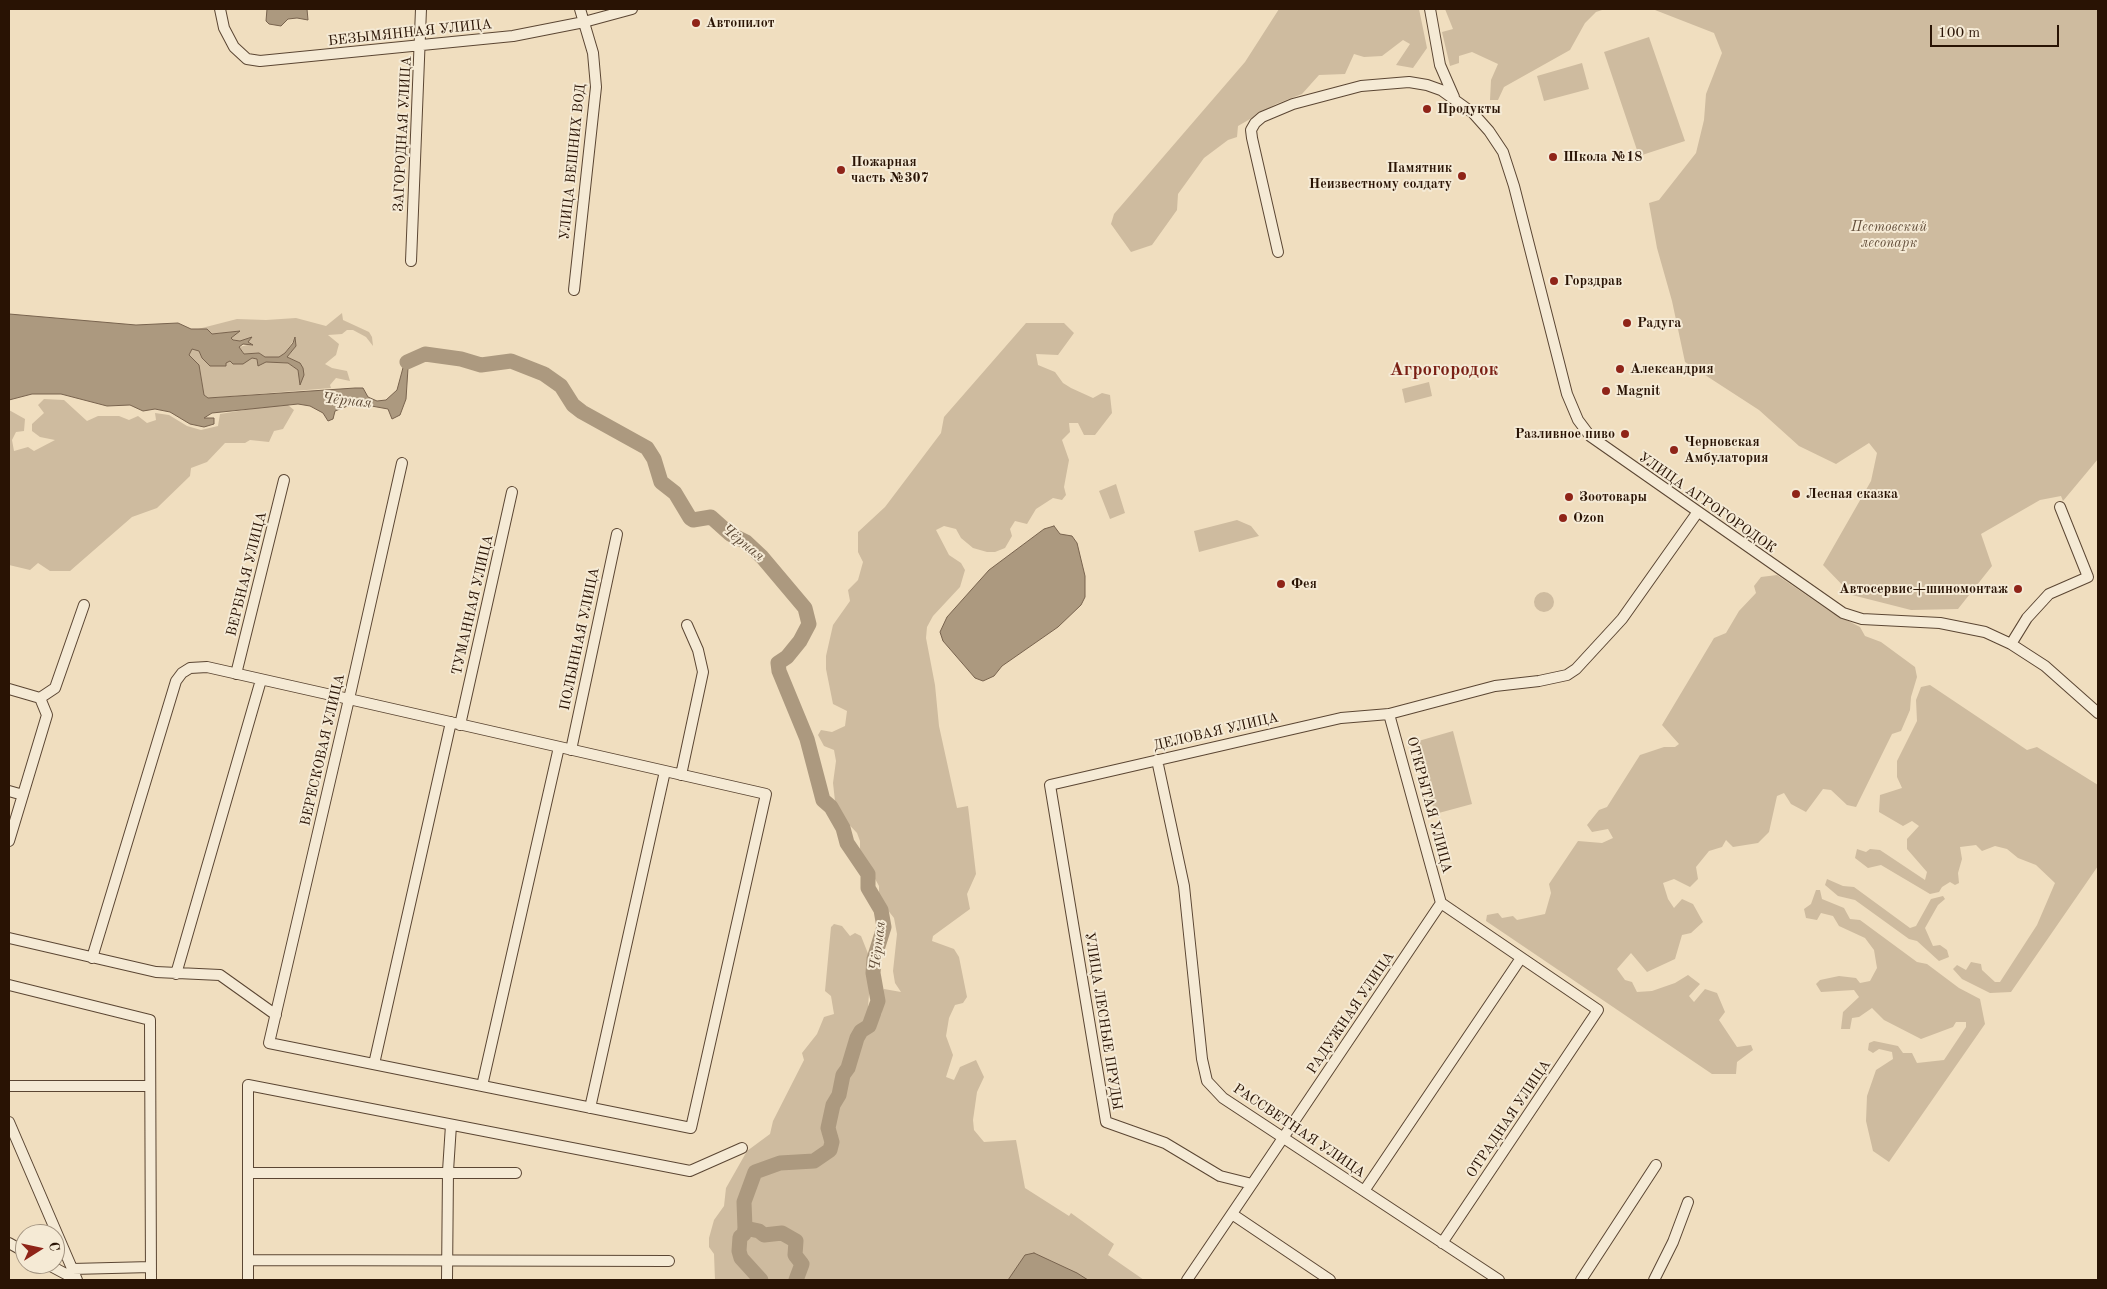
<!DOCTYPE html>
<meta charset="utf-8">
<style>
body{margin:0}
#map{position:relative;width:2107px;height:1289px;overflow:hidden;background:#f0debf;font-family:"Old Standard TT",serif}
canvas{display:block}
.frame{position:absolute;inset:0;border:10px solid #291304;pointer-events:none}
.north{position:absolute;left:15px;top:1224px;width:50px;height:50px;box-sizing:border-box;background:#f5ead5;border:1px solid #a39481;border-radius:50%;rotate:80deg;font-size:14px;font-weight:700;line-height:20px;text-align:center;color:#291304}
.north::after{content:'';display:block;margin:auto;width:18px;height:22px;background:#8f2418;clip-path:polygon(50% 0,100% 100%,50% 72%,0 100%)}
.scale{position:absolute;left:1930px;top:25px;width:129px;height:22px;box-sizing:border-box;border:2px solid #291304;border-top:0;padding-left:6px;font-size:15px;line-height:18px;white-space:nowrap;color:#291304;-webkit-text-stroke:4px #f5ead5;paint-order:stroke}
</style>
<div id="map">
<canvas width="2107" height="1289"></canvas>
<div class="frame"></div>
<div class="north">С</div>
<div class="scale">100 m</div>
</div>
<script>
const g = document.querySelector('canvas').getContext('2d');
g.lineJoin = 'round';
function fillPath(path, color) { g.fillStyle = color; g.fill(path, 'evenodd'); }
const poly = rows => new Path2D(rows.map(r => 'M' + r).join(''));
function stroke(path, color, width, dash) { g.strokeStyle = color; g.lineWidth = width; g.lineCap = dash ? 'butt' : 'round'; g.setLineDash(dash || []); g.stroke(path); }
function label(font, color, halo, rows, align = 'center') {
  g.font = font + ' "Old Standard TT",serif'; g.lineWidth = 4; g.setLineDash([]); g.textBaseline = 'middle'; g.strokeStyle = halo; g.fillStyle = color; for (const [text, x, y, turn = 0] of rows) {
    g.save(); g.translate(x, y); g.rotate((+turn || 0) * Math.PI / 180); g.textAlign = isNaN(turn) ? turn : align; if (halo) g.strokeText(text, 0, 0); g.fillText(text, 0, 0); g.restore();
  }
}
fillPath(poly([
 [1279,9,1419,9,1427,48,1413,68,1396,65,1410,44,1403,40,1382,56,1364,57,1354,54,1345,74,1319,75,1302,94,1276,104,1238,126,1237,137,1228,140,1204,158,1178,194,1177,210,1152,245,1131,252,1111,224,1114,214,1245,62],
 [1445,9,1605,9,1596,12,1585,23,1570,50,1504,87,1498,100,1490,100,1491,80,1498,64,1472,52,1459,56,1459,63,1450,66,1442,32,1453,29],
 [1635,9,2098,9,2098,459,2063,501,2061,496,2040,500,1981,534,1992,566,1958,609,1911,610,1852,595,1823,565,1871,481,1877,453,1869,443,1836,464,1799,446,1759,410,1685,362,1672,301,1657,248,1649,203,1659,200,1696,153,1704,120,1706,94,1722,53,1714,33,1655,10],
 [1649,37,1685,141,1639,156,1604,52],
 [1582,63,1589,89,1544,101,1537,76],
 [342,313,343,320,369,332,372,337,373,346,366,337,353,330,347,330,342,334,328,335,339,344,336,355,325,364,332,368,347,371,350,381,336,378,330,385,331,388,208,398,204,395,199,365,189,355,192,348,199,351,202,358,210,366,226,366,226,363,230,361,252,358,257,359,258,365,266,362,288,363,298,370,301,384,300,363,287,357,296,346,295,338,285,353,279,357,265,357,259,353,244,354,239,347,252,344,248,342,251,338,240,341,233,340,231,338,238,331,212,334,207,329,198,329,237,319,266,320,296,318,326,326],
 [1026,323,1064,323,1074,333,1058,355,1036,354,1038,365,1055,372,1063,383,1071,388,1093,398,1102,393,1110,395,1112,413,1095,435,1084,435,1078,423,1069,423,1070,432,1062,440,1069,460,1064,487,1066,495,1062,500,1053,498,1036,509,1027,524,1015,521,1010,529,1012,536,1005,548,995,552,987,552,973,548,961,538,956,529,944,526,936,530,949,555,961,563,965,570,960,587,933,616,927,627,926,638,935,685,939,726,957,808,968,806,976,874,967,894,970,909,933,936,932,941,954,949,959,957,967,997,963,1003,955,1005,949,1018,946,1036,953,1055,946,1077,954,1080,960,1067,976,1060,984,1077,977,1092,973,1120,974,1130,984,1142,1016,1140,1025,1188,1069,1216,1071,1213,1114,1244,1108,1255,1144,1280,715,1280,714,1254,709,1247,709,1238,714,1220,724,1206,726,1188,747,1151,770,1134,773,1121,804,1060,802,1053,817,1034,824,1017,834,1014,831,996,825,991,831,927,834,924,842,926,850,936,855,933,861,936,869,956,871,969,868,1007,875,1015,881,1015,883,1004,882,992,884,989,901,992,895,983,893,971,897,934,894,918,879,899,879,886,860,852,860,841,857,833,841,816,835,801,833,783,836,761,834,750,824,746,818,735,821,730,832,732,845,726,847,711,833,704,826,669,826,656,833,625,850,601,848,590,858,580,863,562,858,552,858,532,885,507,941,433,944,417],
 [1429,382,1432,396,1405,403,1402,389],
 [44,399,64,400,87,421,98,416,119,416,129,420,138,416,147,423,156,420,155,413,169,415,187,426,201,430,218,426,220,414,270,406,288,405,294,410,283,429,274,431,269,442,250,440,245,443,225,443,207,462,191,468,190,476,157,508,132,517,70,571,50,571,38,563,30,570,9,565,9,410,25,419,24,431,16,432,12,440,14,451,28,447,34,451,55,440,40,437,32,431,32,424,44,413,38,405],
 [1116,484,1125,513,1110,519,1099,491],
 [1237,520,1251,526,1259,536,1199,552,1194,531],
 [1777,575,1831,612,1860,627,1865,636,1881,642,1915,667,1917,677,1911,697,1910,710,1901,731,1892,734,1856,807,1847,805,1831,790,1823,789,1806,812,1791,804,1784,793,1777,796,1769,832,1758,843,1733,847,1726,840,1722,847,1709,851,1696,867,1698,879,1690,887,1674,879,1663,883,1668,899,1674,908,1682,899,1693,904,1703,922,1691,933,1682,935,1675,959,1647,972,1631,953,1617,969,1625,980,1632,982,1637,992,1652,991,1675,983,1688,975,1700,984,1689,996,1694,1002,1705,989,1717,993,1725,1012,1719,1020,1737,1047,1751,1045,1753,1050,1737,1062,1736,1074,1712,1074,1486,921,1487,915,1498,913,1502,918,1513,916,1517,920,1545,914,1551,893,1549,884,1578,841,1602,843,1613,838,1608,829,1592,832,1587,825,1599,810,1607,807,1640,755,1664,747,1675,747,1679,744,1662,725,1714,638,1726,633,1739,611,1756,593,1754,586,1761,577],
 '1534 602a10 10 0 1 1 20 0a10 10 0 1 1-20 0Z',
 [1930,685,2027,750,2037,747,2098,785,2098,866,2011,992,1990,993,1962,979,1953,969,1957,965,1966,970,1971,962,1981,964,1982,970,1995,982,2000,982,2037,925,2055,883,2036,865,2018,858,2007,849,1995,846,1982,851,1976,845,1960,847,1962,859,1958,873,1959,883,1955,885,1950,882,1942,887,1939,892,1930,894,1881,865,1868,868,1855,858,1857,849,1866,852,1870,849,1880,850,1925,880,1927,872,1907,849,1907,839,1919,826,1912,821,1903,826,1879,812,1880,795,1902,788,1897,777,1897,761,1917,721,1916,700,1921,687],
 [1453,731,1472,804,1435,814,1415,742],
 [1827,879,1843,886,1854,887,1910,928,1916,926,1931,899,1943,896,1945,899,1938,905,1925,928,1933,946,1940,945,1947,950,1949,957,1939,961,1917,941,1909,939,1855,900,1838,896,1825,885],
 [1816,890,1820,890,1822,899,1844,908,1850,919,1860,920,1917,962,1927,964,1959,988,1980,999,1985,1024,1889,1162,1873,1151,1866,1121,1867,1096,1876,1070,1893,1059,1892,1052,1879,1049,1873,1053,1868,1050,1869,1043,1874,1041,1898,1046,1903,1053,1912,1053,1917,1063,1944,1060,1966,1027,1966,1022,1956,1022,1953,1027,1921,1039,1884,1020,1872,1008,1859,1017,1852,1018,1850,1029,1841,1029,1843,1012,1859,997,1854,990,1821,992,1816,984,1820,980,1839,976,1856,978,1860,983,1870,981,1877,968,1874,950,1865,938,1839,926,1833,916,1821,913,1817,920,1806,918,1804,909,1811,904]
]), '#cebb9f');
const water = poly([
 [267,9,307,9,308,20,297,18,288,19,281,26,269,24,266,21,267,9],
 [9,314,136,325,178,323,191,329,207,329,212,334,240,331,231,338,233,340,240,341,252,337,248,342,253,345,243,344,239,347,244,354,259,353,265,357,279,357,285,353,293,343,295,337,296,346,287,357,300,363,303,368,304,375,300,385,298,370,288,363,266,362,258,366,257,359,252,358,243,364,233,364,230,361,226,363,226,366,210,366,202,358,199,351,192,349,189,355,199,365,204,395,208,398,355,388,363,388,368,397,377,401,386,400,397,390,404,364,402,361,405,358,413,354,425,354,411,363,408,368,406,399,400,415,392,419,388,409,355,403,335,411,333,419,328,421,323,413,310,406,298,404,212,413,204,418,214,418,214,424,204,427,190,424,170,412,155,409,143,411,130,405,107,406,61,394,32,394,9,400,9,314],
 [1054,526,1060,534,1072,536,1077,543,1085,576,1085,597,1081,605,1058,627,1002,666,994,676,983,681,975,678,943,641,940,632,947,617,989,570,1044,529,1054,526],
 [1034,1253,1077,1273,1088,1280,1008,1280,1025,1255,1034,1253]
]);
fillPath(water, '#ac997f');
stroke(water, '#78634e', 1);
stroke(poly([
 [407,362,425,354,461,359,481,365,511,361,544,374,561,386,573,405,582,412,647,448,654,459,661,482,675,493,690,518,693,520,711,517,730,534,746,542,762,557,805,608,809,624,800,641,787,657,778,663,779,671,807,739,823,800,831,807,843,828,847,843,868,874,868,888,881,910,884,927,874,959,873,973,878,1001,869,1026,861,1031,857,1038,848,1068,843,1075,839,1095,833,1105,828,1128,832,1142,830,1150,814,1161,780,1163,755,1172,744,1202,745,1228,759,1231,764,1235,782,1233,796,1241,795,1255,802,1264,796,1280],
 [745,1228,744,1234,740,1237,739,1251,741,1258,761,1280]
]), '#ac997f', 15);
const minor = poly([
 [220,9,224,28,234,47,247,59,260,61,513,36,584,22,632,9],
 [1430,9,1440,65,1454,97],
 [1278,252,1252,138,1251,130,1255,123,1262,117,1293,104,1361,86,1409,82,1427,85,1441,90,1473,113,1489,131,1503,152,1514,186,1567,394,1578,420,1590,436,1843,613,1862,619,1940,623,1985,632,2011,644,2045,666,2098,713],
 [411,261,421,9],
 [574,290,596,87,593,53,580,9],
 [2011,644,2027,618,2049,594,2088,577,2060,507],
 [236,674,284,480],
 [9,689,40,698],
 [40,698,55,688,84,605],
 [1389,714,1441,903],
 [460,725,512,492],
 [571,750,617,534],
 [1157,760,1184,886,1202,1059,1207,1081,1223,1098,1499,1280],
 [681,775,703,672,698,650,687,625],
 [9,791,23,795],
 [9,841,47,715,40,698],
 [1441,903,1598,1010,1442,1243],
 [9,938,156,972,220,975,276,1015],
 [92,958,176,681,182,673,190,668,207,667,349,699,766,794,691,1128,269,1043,349,699,402,463],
 [176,974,261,680],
 [9,985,150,1020,151,1280],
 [374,1064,451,722],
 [9,1086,150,1086],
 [482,1086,559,747],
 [590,1108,665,771],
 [9,1122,77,1280],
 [248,1173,516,1173],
 [1252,1184,1441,903],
 [1364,1191,1521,958],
 [1232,1214,1330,1280],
 [9,1243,25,1252],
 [248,1260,669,1261],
 [47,1264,77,1280],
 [72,1269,151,1267],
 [248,1280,248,1085,690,1171,742,1148],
 [447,1280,448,1171,451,1125],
 [1187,1280,1252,1184,1220,1176,1165,1143,1106,1122,1050,785,1341,718,1389,714,1495,686,1539,681,1567,675,1576,669,1622,619,1697,513],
 [1581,1280,1656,1165],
 [1654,1280,1673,1242,1688,1202]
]);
stroke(minor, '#5b4633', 12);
stroke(minor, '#f5ead5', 10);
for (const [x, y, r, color] of [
 [696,23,5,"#8f2418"],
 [1427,109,5,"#8f2418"],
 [1553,157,5,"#8f2418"],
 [841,170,5,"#8f2418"],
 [1462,176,5,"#8f2418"],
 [1554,281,5,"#8f2418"],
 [1627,323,5,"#8f2418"],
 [1620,369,5,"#8f2418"],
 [1606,391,5,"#8f2418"],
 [1625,434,5,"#8f2418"],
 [1674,450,5,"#8f2418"],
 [1796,494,5,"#8f2418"],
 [1569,497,5,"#8f2418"],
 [1563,518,5,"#8f2418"],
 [1281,584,5,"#8f2418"],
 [2018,589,5,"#8f2418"]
]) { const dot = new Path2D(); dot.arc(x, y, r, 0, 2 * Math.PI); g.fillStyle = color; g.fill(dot); stroke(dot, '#f5ead5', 2); }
label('bold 14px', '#291304', '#f5ead5', [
 ["Автопилот",706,23],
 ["Продукты",1437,109],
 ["Школа №18",1563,157],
 ["Пожарная",851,162],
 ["часть №307",851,178],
 ["Памятник",1452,168,"right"],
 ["Неизвестному солдату",1452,184,"right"],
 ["Горздрав",1564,281],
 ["Радуга",1637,323],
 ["Александрия",1630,369],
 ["Magnit",1616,391],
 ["Разливное пиво",1615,434,"right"],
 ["Черновская",1684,442],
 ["Амбулатория",1684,458],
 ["Лесная сказка",1806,494],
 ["Зоотовары",1579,497],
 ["Ozon",1573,518],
 ["Фея",1291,584],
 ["Автосервис+шиномонтаж",2008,589,"right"]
], 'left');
label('14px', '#291304', '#f5ead5', [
 ["БЕЗЫМЯННАЯ УЛИЦА",410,33,-6],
 ["ЗАГОРОДНАЯ УЛИЦА",403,134,-87],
 ["УЛИЦА ВЕШНИХ ВОД",573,162,-84],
 ["УЛИЦА АГРОГОРОДОК",1707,503,35],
 ["ВЕРБНАЯ УЛИЦА",247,574,-76],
 ["ТУМАННАЯ УЛИЦА",473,605,-77],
 ["ПОЛЫННАЯ УЛИЦА",580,639,-78],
 ["ДЕЛОВАЯ УЛИЦА",1216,732,-13],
 ["ВЕРЕСКОВАЯ УЛИЦА",323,750,-77],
 ["ОТКРЫТАЯ УЛИЦА",1429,805,75],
 ["РАДУЖНАЯ УЛИЦА",1351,1013,-56],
 ["УЛИЦА ЛЕСНЫЕ ПРУДЫ",1103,1021,81],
 ["ОТРАДНАЯ УЛИЦА",1509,1119,-56],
 ["РАССВЕТНАЯ УЛИЦА",1299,1131,34]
]);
label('italic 14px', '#634e3a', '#f5ead5', [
 ["Пестовский",1889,227],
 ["лесопарк",1889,243]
]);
label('italic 15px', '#5d4935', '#f5ead5', [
 ["Чёрная",347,401,6],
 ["Чёрная",743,543,39],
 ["Чёрная",878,946,-83]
]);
label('bold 19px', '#7a1f14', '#f5ead5', [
 ["Агрогородок",1444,370]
]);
</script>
